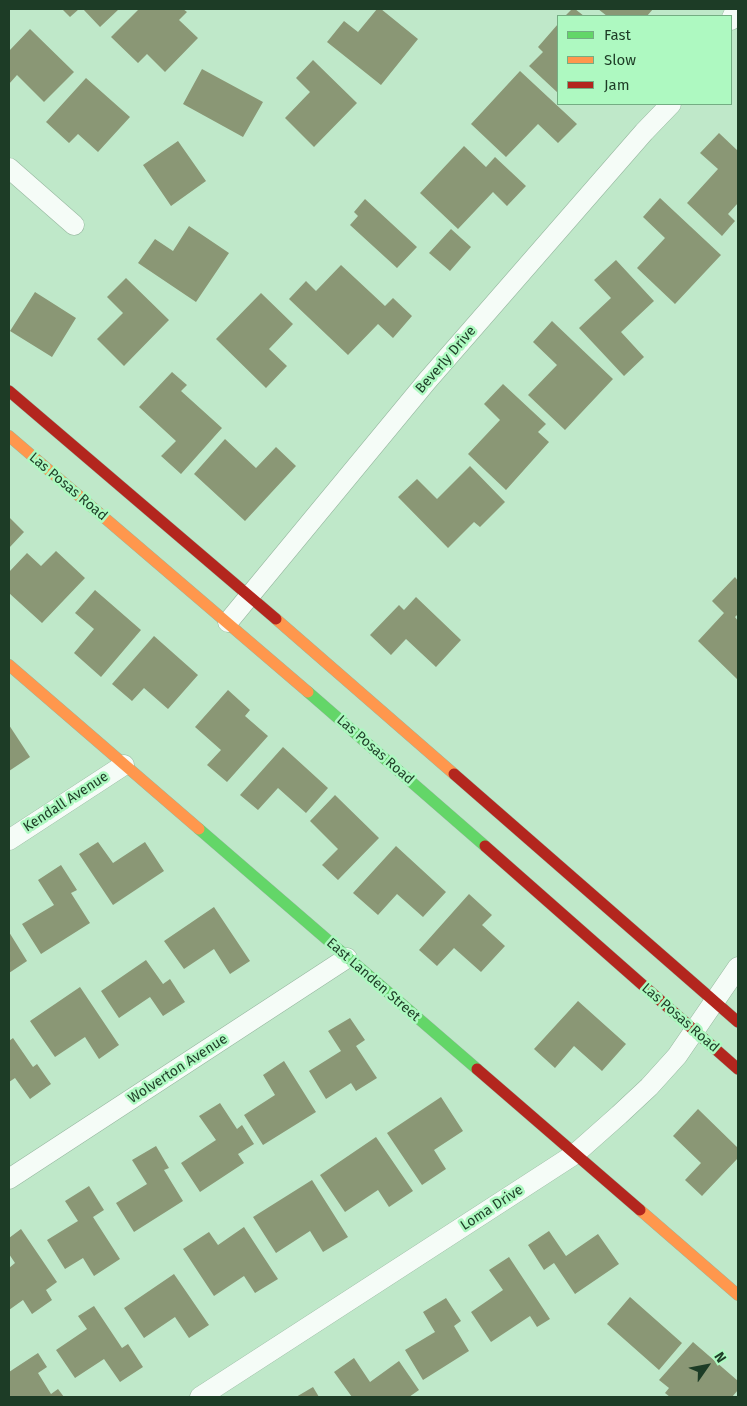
<!DOCTYPE html>
<style>
body{margin:0}
#map{position:relative;width:747px;height:1406px;overflow:hidden;background:#bfe8c9;font-family:"Fira Sans",sans-serif}
canvas{display:block}
.frame{position:absolute;inset:0;border:10px solid #1d3c26;pointer-events:none}
.legend{position:absolute;left:557px;top:15px;width:175px;height:90px;box-sizing:border-box;background:#aef9c1;border:1px solid #74ad83;margin:0;padding:6px 9px;list-style:none;font-size:15px;color:#1d3c26}
.legend li{display:flex;align-items:center;gap:10px;height:25px}
.legend b{width:25px;border:1px solid #74ad83}
.north{position:absolute;left:682px;top:1341px;width:50px;height:50px;-webkit-text-stroke:4px #aef9c1;paint-order:stroke;rotate:57deg;font-size:14px;font-weight:700;line-height:20px;text-align:center;color:#1d3c26}
.north::after{content:'';display:block;margin:auto;width:18px;height:22px;background:#1d3c26;clip-path:polygon(50% 0,100% 100%,50% 72%,0 100%)}
</style>
<div id="map">
<canvas width="747" height="1406"></canvas>
<div class="frame"></div>
<ul class="legend">
<li><b style="height:6px;background:#63d668"></b>Fast</li>
<li><b style="height:6px;background:#ff974d"></b>Slow</li>
<li><b style="height:6px;background:#b3261e"></b>Jam</li>
</ul>
<div class="north">N</div>
</div>
<script>
const g = document.querySelector('canvas').getContext('2d');
g.lineJoin = 'round';
function fillPath(path, color) { g.fillStyle = color; g.fill(path, 'evenodd'); }
const poly = rows => new Path2D(rows.map(r => 'M' + r).join(''));
function stroke(path, color, width, dash) { g.strokeStyle = color; g.lineWidth = width; g.lineCap = dash ? 'butt' : 'round'; g.setLineDash(dash || []); g.stroke(path); }
function label(font, color, halo, rows, align = 'center') {
  g.font = font + ' "Fira Sans",sans-serif'; g.lineWidth = 5; g.setLineDash([]); g.textBaseline = 'middle'; g.strokeStyle = halo; g.fillStyle = color; for (const [text, x, y, turn = 0] of rows) {
    g.save(); g.translate(x, y); g.rotate((+turn || 0) * Math.PI / 180); g.textAlign = isNaN(turn) ? turn : align; if (halo) g.strokeText(text, 0, 0); g.fillText(text, 0, 0); g.restore();
  }
}
fillPath(poly([
 [62,9,79,9,70,17],
 [83,9,119,9,100,27],
 [139,9,183,9,187,12,179,20,198,38,165,72,147,54,138,63,111,37],
 [377,9,381,9,418,39,381,85,327,42,344,21,358,32],
 [572,9,575,9,584,16,565,16],
 [598,9,653,9,647,16,607,16],
 [558,24,558,93,529,66,543,52,538,47],
 [30,29,74,72,44,102,17,75,9,84,9,51],
 [313,60,357,103,314,147,285,118,310,92,296,78],
 [202,69,263,102,243,137,183,104],
 [520,71,577,124,558,143,538,124,506,157,471,124],
 [86,78,130,117,98,152,78,134,69,143,46,122],
 [719,133,738,151,738,203,728,214,735,221,722,236,687,203,718,169,700,153],
 [178,141,206,181,171,206,143,165],
 [464,146,486,167,495,157,526,186,507,206,493,192,458,229,420,193],
 [660,198,721,255,675,304,637,268,665,238,643,217],
 [365,199,417,247,397,268,350,225,358,216,354,212],
 [189,226,229,253,196,302,138,263,155,239,173,251],
 [451,229,471,247,450,271,429,253],
 [616,260,654,301,621,332,644,357,624,376,579,328,611,298,594,280],
 [341,265,385,306,393,298,412,316,393,338,378,324,348,355,289,299,306,281,316,291],
 [126,278,169,320,124,366,97,339,123,313,107,297],
 [35,292,76,318,52,357,10,331],
 [261,293,293,324,269,349,287,366,266,388,216,339],
 [552,321,613,379,565,430,528,395,557,365,533,342],
 [172,372,187,385,181,391,222,428,181,474,161,456,176,441,139,407],
 [503,384,546,424,538,432,549,442,506,490,468,454,500,420,484,404],
 [225,439,256,468,276,447,296,466,245,521,194,474],
 [470,466,505,502,480,527,474,522,448,548,398,497,417,479,437,499],
 [9,517,24,532,9,548],
 [56,551,85,578,42,623,9,593,9,572,27,553,41,566],
 [735,577,738,581,738,614,735,617,738,621,738,680,698,641,724,613,712,601],
 [95,590,141,630,101,677,74,653,94,629,75,613],
 [416,597,461,640,436,667,406,639,391,655,370,635,399,605,404,610],
 [154,636,198,675,168,709,144,688,132,701,112,684],
 [228,690,250,710,245,716,268,736,227,782,207,765,221,750,195,727],
 [9,725,30,757,9,771],
 [283,747,328,788,306,813,278,788,258,810,240,795],
 [335,795,379,838,338,880,322,865,338,849,310,821],
 [98,842,113,863,145,842,164,871,113,905,79,854],
 [396,846,446,892,423,917,397,894,378,915,353,893],
 [61,865,77,890,71,893,90,923,41,954,22,924,54,905,38,880],
 [469,894,492,915,482,925,505,946,481,972,454,948,437,966,419,950],
 [214,907,250,961,230,974,214,949,184,969,164,941],
 [9,932,27,961,9,973],
 [146,960,163,984,170,979,185,1002,163,1016,150,997,119,1018,101,991],
 [80,987,119,1045,99,1059,85,1037,55,1057,30,1021],
 [578,1001,626,1044,602,1071,574,1046,555,1068,534,1049],
 [350,1018,365,1040,356,1046,377,1078,356,1091,351,1083,326,1099,309,1071,341,1051,328,1031],
 [13,1038,33,1067,37,1064,51,1084,30,1099,15,1078,9,1082,9,1041],
 [284,1061,316,1112,263,1145,244,1115,275,1095,263,1075],
 [441,1097,463,1131,434,1150,446,1169,422,1185,387,1133],
 [220,1103,237,1129,242,1125,254,1144,238,1154,244,1163,200,1192,181,1163,216,1140,199,1116],
 [698,1109,738,1148,738,1158,702,1196,685,1180,701,1163,673,1136],
 [376,1137,413,1191,389,1207,378,1190,345,1212,320,1175],
 [156,1146,169,1168,164,1170,183,1201,134,1232,116,1203,147,1184,132,1160],
 [312,1180,348,1237,323,1252,310,1231,276,1253,253,1217],
 [89,1186,104,1210,93,1217,120,1259,94,1276,83,1258,65,1269,47,1240,78,1221,65,1201],
 [244,1227,278,1279,255,1293,244,1276,214,1296,183,1249,209,1232,218,1245],
 [21,1229,57,1282,46,1290,52,1300,32,1314,23,1300,9,1310,9,1268,15,1263,9,1254,9,1238],
 [549,1231,566,1256,598,1234,619,1264,575,1294,554,1263,544,1270,528,1245],
 [509,1257,550,1319,537,1327,530,1316,491,1342,471,1312,503,1290,489,1270],
 [174,1274,209,1325,189,1338,175,1317,144,1338,124,1308],
 [630,1297,682,1343,659,1370,607,1324],
 [446,1298,461,1321,454,1326,469,1351,423,1380,405,1350,435,1332,423,1312],
 [94,1306,122,1348,128,1344,143,1367,120,1382,104,1359,75,1378,56,1350,87,1329,78,1316],
 [693,1342,738,1381,738,1390,732,1397,670,1397,665,1393,669,1388,659,1380],
 [38,1353,47,1367,38,1373,51,1394,58,1389,64,1397,9,1397,9,1372],
 [354,1358,370,1382,399,1361,419,1390,409,1397,352,1397,334,1372],
 [313,1387,319,1397,296,1397]
]), '#8a9775');
const street = poly([
 [731,20,736,9],
 [9,168,74,225],
 [228,622,427,381,644,132,671,104],
 [9,840,124,765],
 [9,1179,347,958],
 [200,1397,575,1154,619,1115,649,1087,677,1056,738,967]
]);
const fast = poly([
 [308,692,485,846],
 [199,829,477,1069]
]);
const slow = poly([
 [9,436,308,692],
 [276,619,454,774],
 [9,665,199,829],
 [640,1210,738,1295]
]);
const jam = poly([
 [9,391,276,619],
 [454,774,738,1022],
 [485,846,738,1069],
 [477,1069,640,1210]
]);
stroke(street, '#96b79f', 21);
stroke(fast, '#96b79f', 12);
stroke(slow, '#96b79f', 12);
stroke(jam, '#96b79f', 12);
stroke(street, '#f5fcf7', 20);
stroke(fast, '#63d668', 11);
stroke(slow, '#ff974d', 11);
stroke(jam, '#b3261e', 11);
label('14px', '#1d3c26', '#aef9c1', [
 ["Beverly Drive",446,360,-49],
 ["Las Posas Road",68,487,40],
 ["Las Posas Road",375,750,41],
 ["Kendall Avenue",66,802,-33],
 ["East Landen Street",373,980,41],
 ["Las Posas Road",680,1018,41],
 ["Wolverton Avenue",178,1069,-33],
 ["Loma Drive",492,1208,-33]
]);
</script>
